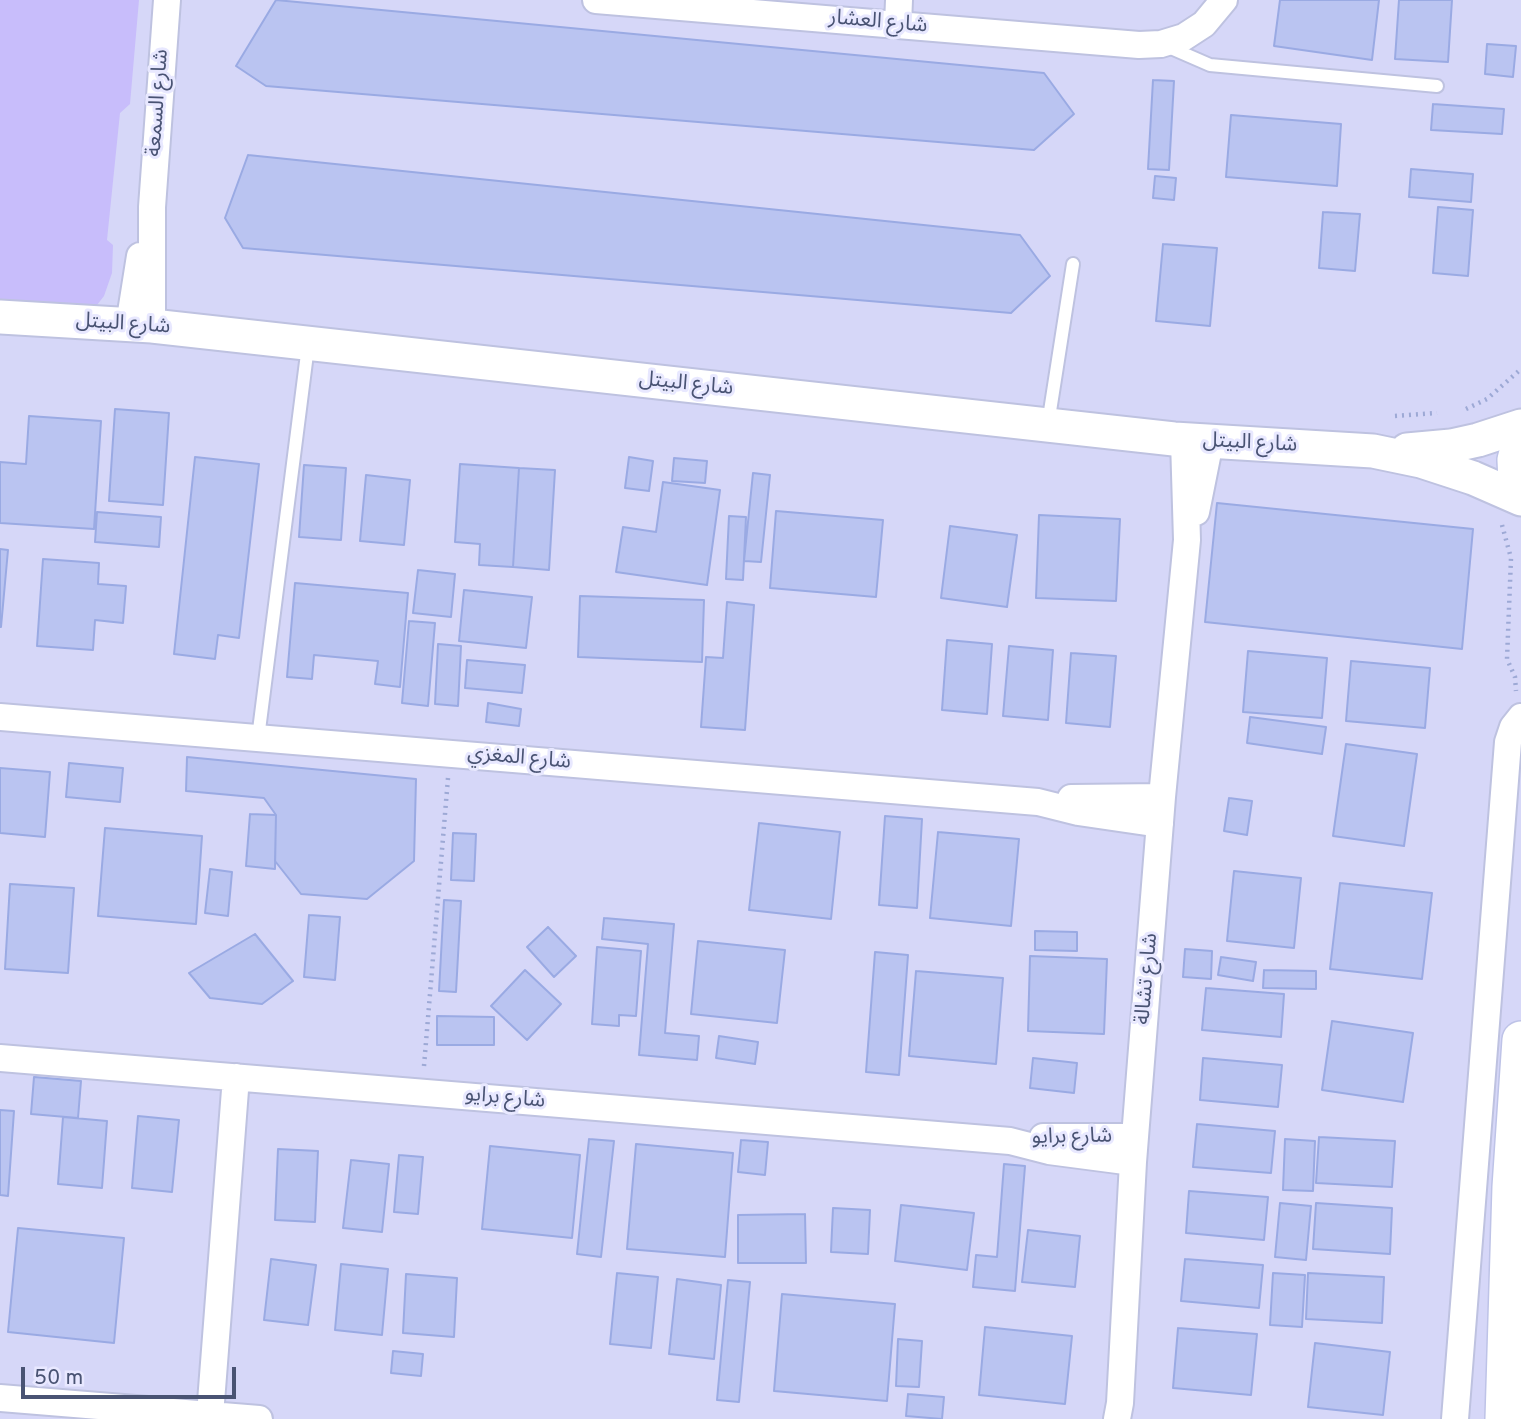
<!DOCTYPE html>
<meta charset="utf-8">
<style>
body{margin:0}
#map{position:relative;width:1521px;height:1419px;overflow:hidden;background:#e3e2fc;font-family:Overpass,sans-serif}
canvas{display:block}
.scale{position:absolute;left:21px;top:1367px;width:215px;height:32px;box-sizing:border-box;border:4px solid #495373;border-top:0;padding-left:9px;font-size:21px;line-height:24px;white-space:nowrap;color:#495373;-webkit-text-stroke:5px #e8e8ff;paint-order:stroke}
</style>
<div id="map">
<canvas width="1521" height="1419"></canvas>
<div class="scale">50 m</div>
</div>
<script>
const g = document.querySelector('canvas').getContext('2d');
g.lineJoin = 'round';
function fillPath(path, color) { g.fillStyle = color; g.fill(path, 'evenodd'); }
const poly = rows => new Path2D(rows.map(r => 'M' + r).join(''));
function stroke(path, color, width, dash) { g.strokeStyle = color; g.lineWidth = width; g.lineCap = dash ? 'butt' : 'round'; g.setLineDash(dash || []); g.stroke(path); }
function label(font, color, halo, rows, align = 'center') {
  g.font = font + ' Overpass,"Noto Sans Arabic",sans-serif'; g.lineWidth = 6; g.setLineDash([]); g.textBaseline = 'middle'; g.strokeStyle = halo; g.fillStyle = color; for (const [text, x, y, turn = 0] of rows) {
    g.save(); g.translate(x, y); g.rotate((+turn || 0) * Math.PI / 180); g.textAlign = isNaN(turn) ? turn : align; if (halo) g.strokeText(text, 0, 0); g.fillText(text, 0, 0); g.restore();
  }
}
fillPath(poly([
 [0,0,1521,0,1521,1170,1498,1419,0,1419]
]), '#d6d7f8');
fillPath(poly([
 [0,0,139,0,130,104,120,113,107,240,113,245,112,273,104,296,86,319,61,336,30,337,0,322]
]), '#c8bdfb');
const building = poly([
 [276,0,1044,73,1074,114,1034,150,266,86,236,66,276,0],
 [1280,0,1379,0,1372,60,1274,46,1280,0],
 [1399,0,1452,0,1448,62,1395,59,1399,0],
 [1487,44,1516,46,1513,77,1485,74,1487,44],
 [1153,80,1174,81,1169,170,1148,169,1153,80],
 [1433,104,1504,109,1502,134,1431,130,1433,104],
 [1231,115,1341,124,1337,186,1226,177,1231,115],
 [248,155,1020,235,1050,276,1011,313,243,248,225,218,248,155],
 [1411,169,1473,174,1471,202,1409,197,1411,169],
 [1155,176,1176,178,1174,200,1153,198,1155,176],
 [1438,207,1473,210,1468,276,1433,273,1438,207],
 [1323,212,1360,214,1355,271,1319,268,1323,212],
 [1163,244,1217,248,1210,326,1156,321,1163,244],
 [115,409,169,413,163,505,109,501,115,409],
 [29,416,101,421,94,529,0,523,0,462,26,464,29,416],
 [195,457,259,464,239,638,218,635,215,659,174,654,195,457],
 [629,457,653,461,649,491,625,488,629,457],
 [674,458,707,461,705,483,672,481,674,458],
 [460,464,519,468,513,567,479,565,480,544,455,542,460,464],
 [304,465,346,468,341,540,299,537,304,465],
 [519,468,555,470,549,570,513,567,519,468],
 [753,473,770,475,761,562,744,561,753,473],
 [366,475,410,480,404,545,360,541,366,475],
 [663,482,720,490,707,585,616,572,623,527,656,532,663,482],
 [1217,503,1473,529,1462,649,1205,622,1217,503],
 [776,511,883,520,876,597,770,588,776,511],
 [97,512,161,517,159,547,95,542,97,512],
 [1039,515,1120,519,1116,601,1036,598,1039,515],
 [729,516,746,517,743,580,726,579,729,516],
 [950,526,1017,535,1007,607,941,598,950,526],
 [0,549,8,550,1,627,0,627,0,549],
 [43,559,99,563,98,584,126,586,123,623,95,620,93,650,37,646,43,559],
 [418,570,455,574,451,617,413,613,418,570],
 [295,583,408,593,400,687,375,684,378,661,314,655,312,679,287,677,295,583],
 [464,590,532,597,526,648,459,641,464,590],
 [580,596,704,600,702,662,578,657,580,596],
 [727,602,754,605,745,730,701,727,706,657,723,658,727,602],
 [409,621,435,623,428,706,402,703,409,621],
 [947,640,992,644,987,714,942,710,947,640],
 [438,644,461,646,458,706,435,704,438,644],
 [1009,646,1053,650,1048,720,1003,716,1009,646],
 [1248,651,1327,658,1322,718,1243,712,1248,651],
 [1071,653,1116,656,1110,727,1066,723,1071,653],
 [467,660,525,665,522,693,465,688,467,660],
 [1351,661,1430,668,1425,728,1346,721,1351,661],
 [488,703,521,709,519,726,486,722,488,703],
 [1250,717,1326,727,1322,754,1247,743,1250,717],
 [1346,744,1417,754,1404,846,1333,836,1346,744],
 [187,757,416,779,414,861,367,899,301,894,275,861,276,815,264,798,186,791,187,757],
 [69,763,123,768,120,802,66,797,69,763],
 [0,768,50,772,45,837,0,833,0,768],
 [1229,798,1252,801,1247,835,1224,831,1229,798],
 [250,814,276,815,275,869,246,866,250,814],
 [885,816,922,819,917,908,879,905,885,816],
 [759,823,840,832,831,919,749,910,759,823],
 [105,828,202,836,196,924,98,916,105,828],
 [938,832,1019,839,1011,926,930,918,938,832],
 [453,833,476,834,474,881,451,880,453,833],
 [210,869,232,872,228,916,205,913,210,869],
 [1234,871,1301,878,1294,948,1227,941,1234,871],
 [1340,883,1432,893,1422,979,1330,969,1340,883],
 [10,884,74,888,68,973,5,969,10,884],
 [444,900,461,901,456,992,439,991,444,900],
 [309,915,340,917,335,980,304,977,309,915],
 [604,918,674,924,665,1033,699,1036,697,1060,639,1055,648,944,602,939,604,918],
 [548,927,576,956,554,977,527,947,548,927],
 [1035,931,1077,932,1077,951,1035,950,1035,931],
 [255,934,293,981,262,1004,210,998,189,973,255,934],
 [698,941,785,950,777,1023,691,1014,698,941],
 [597,947,641,951,636,1016,619,1015,619,1026,592,1024,597,947],
 [1185,949,1212,951,1211,979,1183,977,1185,949],
 [875,952,908,955,899,1075,866,1072,875,952],
 [1030,956,1107,959,1104,1034,1028,1031,1030,956],
 [1221,957,1256,962,1253,981,1218,975,1221,957],
 [525,970,561,1004,527,1040,491,1006,525,970],
 [1264,970,1316,971,1316,989,1263,988,1264,970],
 [916,971,1003,978,996,1064,909,1056,916,971],
 [1206,988,1284,994,1281,1037,1202,1030,1206,988],
 [437,1016,494,1017,494,1045,437,1045,437,1016],
 [1332,1021,1413,1033,1403,1102,1322,1090,1332,1021],
 [719,1036,758,1042,755,1064,716,1058,719,1036],
 [1033,1058,1077,1063,1074,1093,1030,1088,1033,1058],
 [1203,1058,1282,1065,1278,1107,1200,1100,1203,1058],
 [34,1077,81,1081,78,1118,31,1114,34,1077],
 [0,1110,14,1111,8,1196,0,1195,0,1110],
 [138,1116,179,1120,172,1192,132,1188,138,1116],
 [63,1117,107,1121,102,1188,58,1184,63,1117],
 [1197,1124,1275,1131,1271,1173,1193,1167,1197,1124],
 [1319,1137,1395,1141,1392,1187,1316,1183,1319,1137],
 [589,1139,614,1141,601,1257,577,1254,589,1139],
 [1285,1139,1315,1141,1313,1191,1283,1190,1285,1139],
 [741,1140,768,1142,765,1175,738,1172,741,1140],
 [636,1144,733,1153,725,1257,627,1249,636,1144],
 [490,1146,580,1155,572,1238,482,1229,490,1146],
 [278,1149,318,1151,315,1222,275,1220,278,1149],
 [399,1155,423,1157,418,1214,394,1212,399,1155],
 [351,1160,389,1164,382,1232,343,1228,351,1160],
 [1004,1164,1025,1166,1015,1291,973,1287,976,1255,997,1257,1004,1164],
 [1189,1191,1268,1197,1264,1240,1186,1233,1189,1191],
 [1280,1203,1311,1206,1306,1260,1275,1257,1280,1203],
 [1316,1203,1392,1208,1390,1254,1313,1249,1316,1203],
 [901,1205,974,1213,967,1270,895,1261,901,1205],
 [833,1208,870,1210,868,1254,831,1252,833,1208],
 [805,1214,806,1263,738,1263,738,1215,805,1214],
 [18,1228,124,1238,114,1343,8,1332,18,1228],
 [1028,1230,1080,1236,1075,1287,1022,1282,1028,1230],
 [271,1259,316,1265,308,1325,264,1320,271,1259],
 [1185,1259,1263,1265,1259,1308,1181,1301,1185,1259],
 [341,1264,388,1269,382,1335,335,1330,341,1264],
 [617,1273,658,1277,651,1348,610,1344,617,1273],
 [1273,1273,1305,1275,1302,1327,1270,1325,1273,1273],
 [1308,1273,1384,1277,1382,1323,1306,1319,1308,1273],
 [406,1274,457,1278,454,1337,403,1333,406,1274],
 [677,1279,721,1285,714,1359,669,1354,677,1279],
 [728,1280,750,1282,739,1402,717,1400,728,1280],
 [782,1294,895,1304,887,1401,774,1391,782,1294],
 [985,1327,1072,1336,1065,1404,979,1395,985,1327],
 [1178,1328,1257,1334,1251,1395,1173,1388,1178,1328],
 [898,1339,922,1341,919,1387,896,1386,898,1339],
 [1315,1343,1390,1352,1383,1415,1308,1407,1315,1343],
 [393,1351,423,1354,421,1376,391,1373,393,1351],
 [908,1394,944,1397,942,1419,906,1416,908,1394]
]);
fillPath(building, '#bac4f1');
stroke(building, '#9aaae3', 2);
const service = poly([
 [1164,45,1210,65,1437,86],
 [1048,424,1073,264],
 [258,738,308,346]
]);
const minor = poly([
 [596,0,1139,45,1161,44,1184,37,1204,24,1224,0],
 [898,25,899,0],
 [129,325,140,256],
 [152,326,152,207,167,0],
 [1196,512,1210,442],
 [0,717,1038,802,1078,812,1160,824],
 [1071,798,1162,797],
 [0,1058,1010,1141,1049,1151,1133,1162],
 [1043,1137,1135,1137],
 [0,1398,259,1419],
 [210,1415,236,1077],
 [1117,1419,1120,1403,1133,1162,1162,797,1187,540,1184,440],
 [1455,1419,1508,742,1513,727,1521,717]
]);
const tertiary = poly([
 [0,317,152,326,1174,439,1373,451,1421,461,1473,478,1521,499],
 [1407,450,1451,446,1478,440,1521,426]
]);
const secondary = poly([
 [1521,441,1516,460,1517,480,1521,494],
 [1504,1419,1511,1187,1521,1040]
]);
stroke(service, '#bec2e0', 16);
stroke(minor, '#bec2e0', 30);
stroke(tertiary, '#bec2e0', 37);
stroke(secondary, '#bec3e7', 40);
stroke(poly([
 [1466,409,1487,399,1521,369],
 [1395,416,1437,413],
 [1502,525,1511,558,1507,659,1515,677,1516,691],
 [424,1066,448,778]
]), '#9da9d5', 4.5, [2, 5]);
stroke(service, '#fff', 12);
stroke(minor, '#fff', 26);
stroke(tertiary, '#fff', 33);
stroke(secondary, '#fff', 37);
label('21px', '#495373', '#e8e8ff', [
 ["شارع العشار",878,23,5],
 ["شارع السمعة",159,103,-86],
 ["شارع البيتل",123,325,4],
 ["شارع البيتل",686,385,6],
 ["شارع البيتل",1250,444,3],
 ["شارع المغزي",519,759,5],
 ["شارع تشالة",1148,979,-85],
 ["شارع برايو",505,1099,5],
 ["شارع برايو",1072,1138,-1]
]);
</script>
